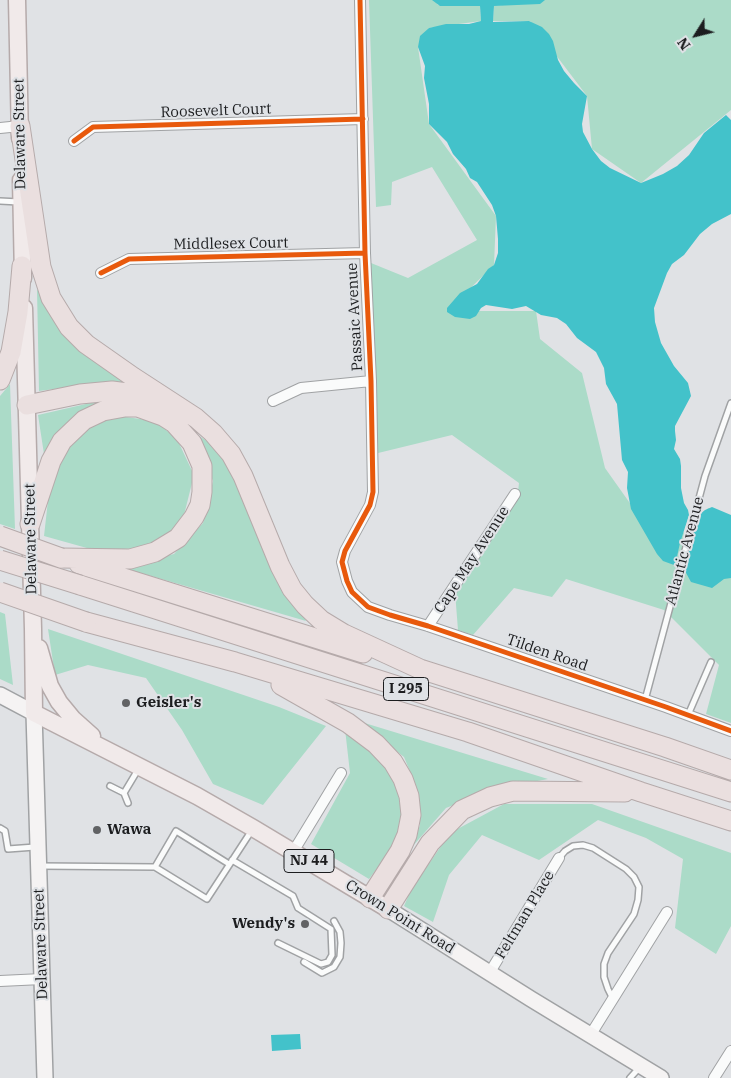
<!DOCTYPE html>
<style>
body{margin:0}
#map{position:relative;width:731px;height:1078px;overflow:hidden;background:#e0e2e5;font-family:"IBM Plex Serif",serif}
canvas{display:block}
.north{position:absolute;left:671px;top:10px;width:50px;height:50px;-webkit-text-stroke:4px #dfe2e6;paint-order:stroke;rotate:234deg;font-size:14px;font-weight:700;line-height:20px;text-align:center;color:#1c1d1f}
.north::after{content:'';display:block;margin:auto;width:18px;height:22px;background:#1c1d1f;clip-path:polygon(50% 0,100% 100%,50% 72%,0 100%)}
</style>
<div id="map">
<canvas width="731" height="1078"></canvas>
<div class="north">N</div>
</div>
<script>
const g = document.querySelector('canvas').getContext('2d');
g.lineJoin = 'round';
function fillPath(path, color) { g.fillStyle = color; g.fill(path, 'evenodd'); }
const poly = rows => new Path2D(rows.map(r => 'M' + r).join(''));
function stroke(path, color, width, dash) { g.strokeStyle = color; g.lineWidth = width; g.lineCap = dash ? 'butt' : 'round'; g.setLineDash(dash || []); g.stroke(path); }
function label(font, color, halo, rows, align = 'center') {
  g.font = font + ' "IBM Plex Serif",serif'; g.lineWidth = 4; g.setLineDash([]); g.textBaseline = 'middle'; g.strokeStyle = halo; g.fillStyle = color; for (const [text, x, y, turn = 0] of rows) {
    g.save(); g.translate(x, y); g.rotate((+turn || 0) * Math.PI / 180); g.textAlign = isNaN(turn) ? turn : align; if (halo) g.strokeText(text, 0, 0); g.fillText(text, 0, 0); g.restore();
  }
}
fillPath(poly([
 [369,0,435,0,438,5,480,6,481,21,429,28,418,47,429,124,496,216,494,265,447,311,536,311,540,339,582,373,605,468,673,564,677,527,689,537,708,508,731,516,731,723,706,714,719,665,664,610,566,579,552,597,514,588,473,635,458,630,455,592,517,501,519,483,452,435,374,454,371,263,408,278,477,240,432,167,392,182,391,205,376,207],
 [544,0,731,0,731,110,641,183,592,149,587,96,530,21,493,21,494,6],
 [37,289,64,336,125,384,70,387,39,391],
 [10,384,15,529,0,524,0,396],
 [99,401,79,415,44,454,38,415],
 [104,414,155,421,177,439,194,475,183,519,153,548,94,550,44,536,50,483,71,442],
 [194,433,217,447,246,497,277,574,306,621,120,567,174,554,203,523,213,481],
 [0,612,5,614,13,685,0,679],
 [48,629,279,707,326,726,263,805,213,784,182,730,146,678,88,665,55,675],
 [358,721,548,779,491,790,446,808,412,847,420,825,416,786,404,757],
 [345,729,379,757,397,787,402,816,393,847,369,879,311,844,350,773],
 [504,804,592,804,731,853,731,926,716,954,675,928,683,859,646,838,598,820,539,860,482,835,449,875,433,922,404,906,411,890,450,833]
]), '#abdbc8');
fillPath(poly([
 [432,0,545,0,540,4,494,6,493,22,529,21,542,27,549,34,553,41,558,60,564,71,574,83,587,96,582,124,583,132,592,149,601,161,610,168,641,183,663,174,677,166,689,155,704,133,726,115,731,120,731,214,712,224,700,234,684,255,672,264,667,273,654,308,655,322,661,343,674,366,688,383,691,396,675,426,675,431,676,440,674,449,680,459,681,466,681,488,684,503,688,510,689,515,680,543,676,561,674,565,663,561,657,554,631,509,627,488,628,472,622,460,617,404,606,384,604,368,596,352,577,338,566,324,557,318,541,315,526,306,512,309,486,305,481,308,476,316,470,319,455,317,447,312,447,308,460,293,477,284,488,269,494,265,498,253,498,239,496,216,492,205,477,182,470,178,466,169,453,154,447,142,429,124,429,104,424,78,425,66,418,47,420,36,429,28,446,24,469,24,481,21,480,6,440,6],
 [712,507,731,515,731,578,724,579,712,588,691,582,685,571,685,563,688,551,689,537,693,531,699,515,705,510],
 [300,1034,301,1049,272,1051,271,1035]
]), '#43c2ca');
const service = poly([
 [0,201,19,202],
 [645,700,705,476,731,403],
 [688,715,711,662],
 [110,786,124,793,128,803],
 [124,793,139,768],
 [0,828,5,831,8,849,35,847],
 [559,858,565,851,573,846,583,845,593,848,626,869,634,877,639,887,638,900,634,914,608,953,604,964,604,977,608,989,613,999],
 [232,860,293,896,298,908,331,929,332,955,328,962,321,964,278,943],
 [40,866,155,867,207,899,252,830],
 [155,867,176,831,229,864],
 [304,962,322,973,334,967,340,957,341,943,340,932,334,921],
 [630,1078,640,1067]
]);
const minor = poly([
 [360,0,365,253,371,381,373,492,370,505,345,551,342,562,347,581,352,592,368,607,390,615,428,626,666,707,731,731],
 [0,128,20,126],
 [74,141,93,127,363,119],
 [101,273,129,259,365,253],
 [273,401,301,388,371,381],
 [428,626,515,494],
 [293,852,341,773],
 [490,972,559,858],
 [0,981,42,979],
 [591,1034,667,912],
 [714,1078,731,1051]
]);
const secondary = poly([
 [0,695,34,713,45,1078],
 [388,909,531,999,661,1078]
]);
const primary = poly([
 [17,0,20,138],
 [21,180,23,278],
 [24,308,33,629,34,713,197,796,253,828,388,909],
 [39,648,50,686,59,702,73,719,92,736]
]);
const motorway = poly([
 [20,126,41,267,51,298,69,327,86,344,133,377,196,418,213,433,231,454,243,476,280,566,292,589,305,605,321,620,344,634,420,669,665,747,731,770],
 [0,380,11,352,18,312,22,266],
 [27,405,80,394,112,391,158,397],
 [30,524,51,461,62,441,84,420,103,411,125,407,138,407,163,416,174,423,192,443,202,466,202,492,200,505,194,517,178,538,155,552,130,559,61,558],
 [79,564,363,653],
 [80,585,731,792],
 [86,622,235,662,468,732,641,792,731,821],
 [281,685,348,723,376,744,393,762,403,779,409,796,411,815,407,835,400,851,370,898],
 [388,909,430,843,462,810,490,797,513,791,625,792]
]);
stroke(service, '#a0a2a4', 8);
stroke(minor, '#a0a2a4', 12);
stroke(secondary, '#a0a2a4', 18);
stroke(primary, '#b5aaaa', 19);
stroke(motorway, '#b5aaaa', 21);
stroke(service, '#fafbfb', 5);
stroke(minor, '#fafbfb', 10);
stroke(secondary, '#f5f3f3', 15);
stroke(primary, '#f1eaea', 16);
stroke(motorway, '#eadfdf', 19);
const motorwayBridge = poly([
 [0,536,61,558],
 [0,560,80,585],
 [0,592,86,622]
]);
stroke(motorwayBridge, '#b5aaaa', 21, []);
stroke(motorwayBridge, '#eadfdf', 19);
stroke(poly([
 [360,0,365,253,371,381,373,492,370,505,345,551,342,562,347,581,352,592,368,607,390,615,428,626,666,707,731,731],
 [74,141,93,127,363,119],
 [101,273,129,259,365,253]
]), '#e8590c', 5);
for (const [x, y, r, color] of [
 [126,703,5,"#616264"],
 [97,830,5,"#616264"],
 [305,924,5,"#616264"]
]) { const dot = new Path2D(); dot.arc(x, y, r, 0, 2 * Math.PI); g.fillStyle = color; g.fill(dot); stroke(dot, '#dfe2e6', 2); }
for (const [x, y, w] of [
 [406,689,45],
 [309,861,50]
]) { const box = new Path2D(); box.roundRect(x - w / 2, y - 11.5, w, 23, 4); g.fillStyle = '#dfe2e6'; g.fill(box); stroke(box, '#1c1d1f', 1); }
label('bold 14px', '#1c1d1f', null, [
 ["I 295",406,689],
 ["NJ 44",309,861]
]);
label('15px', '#1c1d1f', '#dfe2e6', [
 ["Roosevelt Court",216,111,-2],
 ["Delaware Street",20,134,-91],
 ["Middlesex Court",231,244,-1],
 ["Passaic Avenue",355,317,-93],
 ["Delaware Street",31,539,-91],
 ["Atlantic Avenue",685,551,-75],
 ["Cape May Avenue",472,560,-57],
 ["Tilden Road",547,653,19],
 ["Feltman Place",525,915,-59],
 ["Crown Point Road",400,917,32],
 ["Delaware Street",41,944,-92]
]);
label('bold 15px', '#1c1d1f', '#dfe2e6', [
 ["Geisler's",136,703],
 ["Wawa",107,830],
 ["Wendy's",295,924,"right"]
], 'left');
</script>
